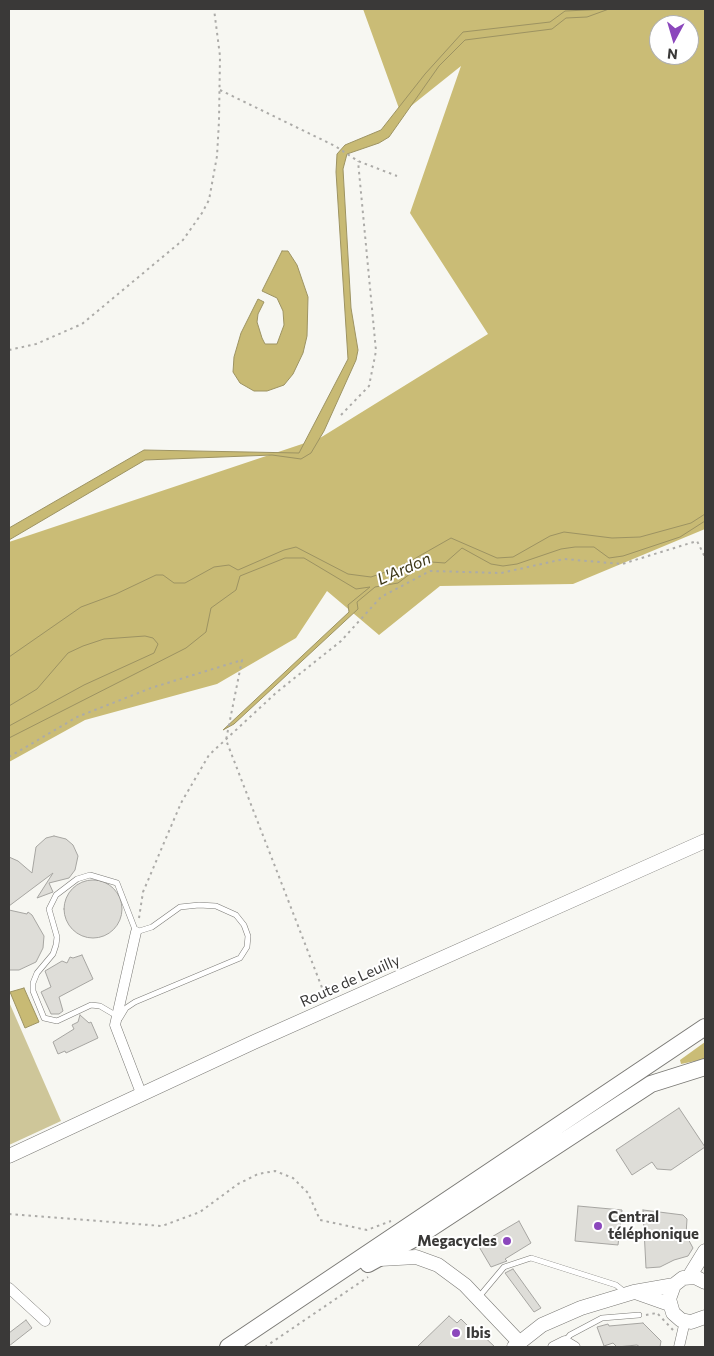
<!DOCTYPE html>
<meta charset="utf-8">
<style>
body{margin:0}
#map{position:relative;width:714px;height:1356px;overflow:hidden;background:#f7f7f2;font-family:Commissioner,sans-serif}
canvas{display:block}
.frame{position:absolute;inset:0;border:10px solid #3a3938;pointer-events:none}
.north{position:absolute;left:649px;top:15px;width:50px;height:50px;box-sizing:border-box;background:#fff;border:1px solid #b0b0af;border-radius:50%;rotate:186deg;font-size:14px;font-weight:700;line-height:20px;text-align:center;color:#3a3938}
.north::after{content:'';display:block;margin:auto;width:18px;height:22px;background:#8b47bc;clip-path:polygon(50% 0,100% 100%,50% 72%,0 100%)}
</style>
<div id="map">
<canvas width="714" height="1356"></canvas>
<div class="frame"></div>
<div class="north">N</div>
</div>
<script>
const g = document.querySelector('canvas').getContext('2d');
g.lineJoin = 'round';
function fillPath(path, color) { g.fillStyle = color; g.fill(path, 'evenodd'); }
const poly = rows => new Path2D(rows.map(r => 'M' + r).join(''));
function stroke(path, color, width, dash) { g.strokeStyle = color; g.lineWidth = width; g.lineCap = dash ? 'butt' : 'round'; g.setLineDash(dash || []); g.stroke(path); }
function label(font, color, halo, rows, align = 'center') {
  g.font = font + ' Commissioner,sans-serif'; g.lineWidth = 4; g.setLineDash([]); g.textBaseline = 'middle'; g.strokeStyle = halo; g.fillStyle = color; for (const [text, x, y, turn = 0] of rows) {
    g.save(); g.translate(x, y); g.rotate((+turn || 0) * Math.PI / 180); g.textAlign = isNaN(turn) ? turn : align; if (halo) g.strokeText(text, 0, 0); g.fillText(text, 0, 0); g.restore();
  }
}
fillPath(poly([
 [9,1002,61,1121,9,1145]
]), '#cec699');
fillPath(poly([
 [363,9,705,9,705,529,573,584,440,586,379,635,327,591,296,638,217,684,85,720,9,762,9,542,320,438,488,334,410,213,461,66,401,114],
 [659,25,689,25,689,55,659,55],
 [705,1042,705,1059,681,1064,680,1060]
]), '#cabc76');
const water = poly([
 [609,9,587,17,566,18,552,29,465,40,439,66,389,137,379,143,347,154,343,169,351,308,358,350,356,360,324,431,311,453,301,459,272,455,145,460,9,540,9,528,144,450,299,453,348,359,336,172,337,154,345,145,381,130,425,74,463,32,550,22,565,11,609,9],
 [282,251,288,251,297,265,308,297,307,336,303,353,293,374,284,385,267,391,254,391,240,383,233,372,234,357,241,333,258,299,264,302,258,314,257,322,262,338,265,344,277,344,284,325,283,311,277,298,262,291,282,251],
 [705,514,705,521,680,537,623,556,609,558,594,547,575,547,561,549,517,564,503,566,491,564,462,548,445,563,431,562,423,564,398,583,375,587,357,602,358,609,234,724,223,730,349,612,348,605,370,587,356,589,304,558,285,558,240,576,236,590,211,608,206,632,186,648,9,738,9,726,84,685,154,653,158,644,153,638,145,636,104,639,83,646,68,653,37,689,9,706,9,657,81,607,116,594,156,575,163,575,174,583,185,583,214,567,229,565,238,570,284,550,296,547,348,574,371,577,400,567,451,538,497,558,513,557,550,536,564,532,612,538,640,537,691,523,705,514],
 [24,988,39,1022,25,1028,10,992,24,988]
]);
fillPath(water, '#c8ba74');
stroke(water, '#9d9362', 1);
const building = poly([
 [54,836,66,839,73,845,78,856,75,870,69,878,49,883,53,892,37,898,53,873,9,906,9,857,18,861,32,873,36,847,46,838,54,836],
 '64 909a29 29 0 1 1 58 0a29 29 0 1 1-58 0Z',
 [9,910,27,914,28,912,32,915,44,936,43,948,36,962,19,970,9,970,9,910],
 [82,955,93,979,59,997,63,1011,59,1014,51,1014,41,992,51,987,45,971,62,961,67,963,70,957,73,958,82,955],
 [80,1015,89,1023,91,1022,98,1038,66,1053,65,1051,58,1054,53,1042,74,1029,72,1025,78,1022,80,1015],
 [679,1108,705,1147,671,1170,657,1169,652,1162,632,1175,616,1150,679,1108],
 [578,1206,622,1210,618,1245,575,1241,578,1206],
 [643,1210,683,1215,687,1219,686,1235,693,1248,688,1256,674,1260,660,1267,646,1268,643,1210],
 [519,1221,531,1243,505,1259,507,1261,491,1267,478,1245,519,1221],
 [513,1269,541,1308,534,1312,505,1273,513,1269],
 [449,1316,457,1323,461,1319,473,1331,476,1329,495,1347,417,1347,449,1316],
 [26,1320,32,1328,9,1346,9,1333,26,1320],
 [643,1323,661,1341,660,1347,640,1347,637,1345,617,1347,613,1343,604,1346,597,1327,608,1324,609,1326,643,1323]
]);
fillPath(building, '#deddd8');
stroke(building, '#a6a5a1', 1);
const lane = poly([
 [117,1016,100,1006,91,1005,57,1021,44,1018,33,991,33,983,37,973,53,954,56,945,57,937,49,909,56,895,77,879,90,875,117,883,136,932,152,927,180,907,199,905,216,906,236,915,244,925,248,936,247,947,240,958,135,1002,126,1008,120,1018],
 [478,1298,504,1267,531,1258,616,1285,626,1293],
 [565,1341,570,1335,602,1318,639,1315]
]);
const street = poly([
 [136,932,115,1025,141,1093],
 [9,1288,45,1321],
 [553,1347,565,1341,575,1347],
 [679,1347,685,1321]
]);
const secondary = poly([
 [9,1156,254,1042,705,841],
 [380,1259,416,1257,438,1265,465,1285,519,1342],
 [689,1277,705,1251],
 [705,1282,695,1277,683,1278,674,1285,669,1299,673,1313,681,1320,691,1322,705,1317],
 [635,1292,669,1304],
 [514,1347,542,1325,581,1308,634,1292,674,1285]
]);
const primary = poly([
 [368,1264,419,1236,651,1084,705,1067],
 [228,1347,705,1027]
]);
stroke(lane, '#7b7a76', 6);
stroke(street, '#7b7a76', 11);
stroke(secondary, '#7b7a76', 15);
stroke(primary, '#7b7a76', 18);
stroke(poly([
 [220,90,335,146,358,161,397,176],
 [9,350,36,344,82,324,183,240,202,213,209,200,217,156,219,121,220,56,214,9],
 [341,415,369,386,376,351,358,161],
 [9,757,77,717,151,688,242,660,226,740,326,998],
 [139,918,143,892,181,803,209,755,277,692,341,641,381,597,430,571,501,573,564,559,622,564,697,541,705,557],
 [9,1214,162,1226,200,1212,238,1184,258,1174,275,1171,293,1178,308,1193,320,1220,367,1230,391,1221],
 [658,1314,673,1330],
 [646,1315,657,1313],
 [265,1347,368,1277]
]), '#acaba8', 2, [2.5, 4]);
stroke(lane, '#fff', 5);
stroke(street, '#fff', 10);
stroke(secondary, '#fff', 14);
stroke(primary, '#fff', 16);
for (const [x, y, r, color] of [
 [598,1226,5,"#8b47bc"],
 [507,1241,5,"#8b47bc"],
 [456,1333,5,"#8b47bc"]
]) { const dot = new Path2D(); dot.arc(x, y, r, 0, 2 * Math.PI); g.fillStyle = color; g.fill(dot); stroke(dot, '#fff', 2); }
label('15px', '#3a3938', '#fff', [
 ["Route de Leuilly",350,981,-24]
]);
label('bold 15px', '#3a3938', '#fff', [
 ["Central",608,1217],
 ["téléphonique",608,1234],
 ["Megacycles",497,1241,"right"],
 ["Ibis",466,1333]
], 'left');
label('italic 16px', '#3b3516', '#fff', [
 ["L'Ardon",404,569,-24]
]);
</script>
